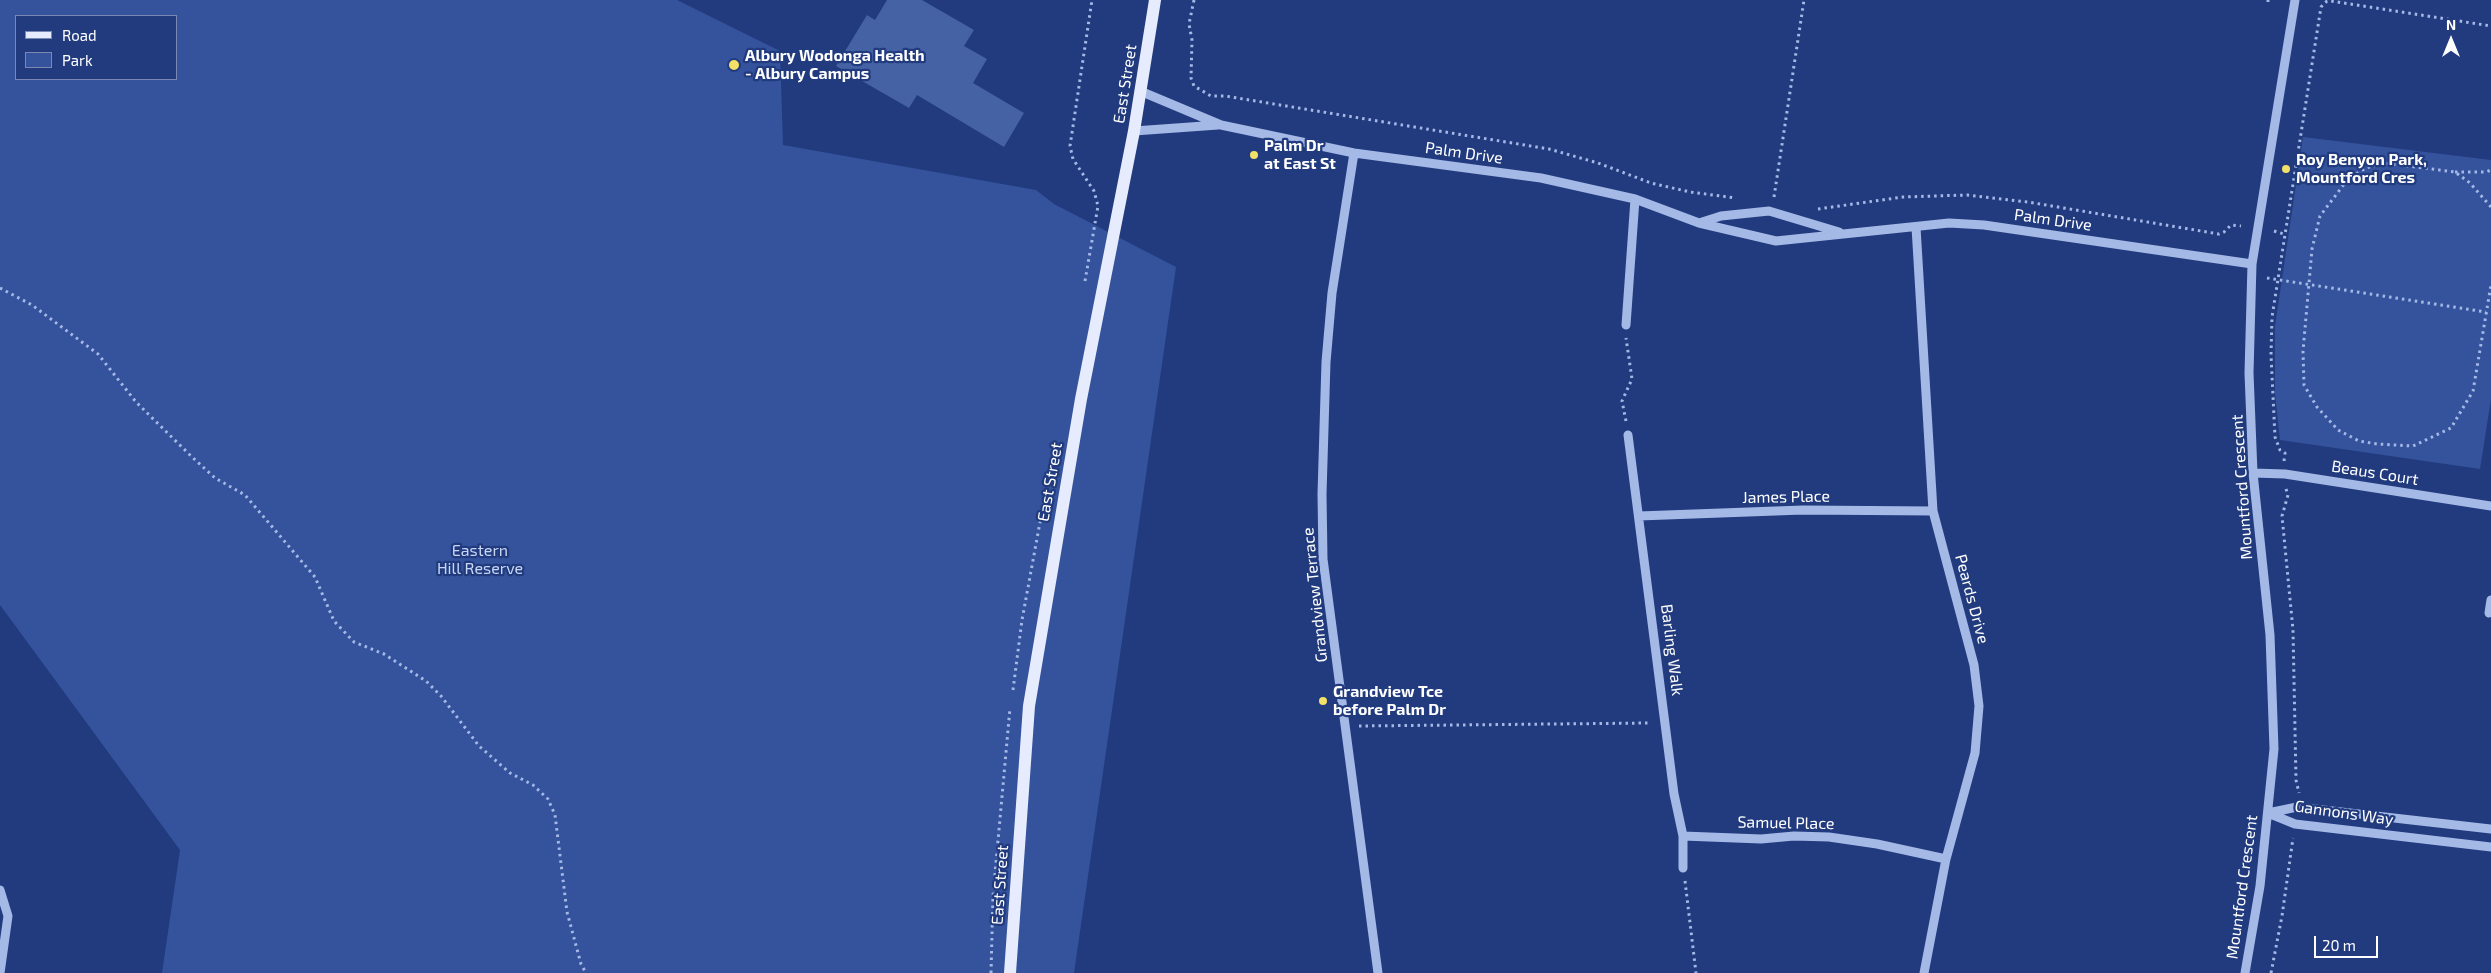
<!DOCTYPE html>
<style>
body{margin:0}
#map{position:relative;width:2491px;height:973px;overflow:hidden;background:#213b7e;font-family:"Exo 2",sans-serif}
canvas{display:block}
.legend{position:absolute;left:15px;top:15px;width:162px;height:65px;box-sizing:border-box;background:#213b7e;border:1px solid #7a89b2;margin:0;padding:6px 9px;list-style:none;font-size:15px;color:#fff}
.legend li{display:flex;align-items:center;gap:10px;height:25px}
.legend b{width:25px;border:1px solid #7a89b2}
.north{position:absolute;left:2426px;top:15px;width:50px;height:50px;-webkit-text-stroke:4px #213b7e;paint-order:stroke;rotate:0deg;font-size:14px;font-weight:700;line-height:20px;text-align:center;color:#fff}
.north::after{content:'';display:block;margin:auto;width:18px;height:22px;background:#fff;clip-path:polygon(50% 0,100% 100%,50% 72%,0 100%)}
.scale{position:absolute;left:2314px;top:936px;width:64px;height:22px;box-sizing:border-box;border:2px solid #fff;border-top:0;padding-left:6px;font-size:15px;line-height:18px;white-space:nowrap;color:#fff;-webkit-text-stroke:4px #213b7e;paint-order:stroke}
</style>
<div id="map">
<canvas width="2491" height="973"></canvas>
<ul class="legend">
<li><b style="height:6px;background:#e6ecfd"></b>Road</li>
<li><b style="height:14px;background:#34539c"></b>Park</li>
</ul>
<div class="north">N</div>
<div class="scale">20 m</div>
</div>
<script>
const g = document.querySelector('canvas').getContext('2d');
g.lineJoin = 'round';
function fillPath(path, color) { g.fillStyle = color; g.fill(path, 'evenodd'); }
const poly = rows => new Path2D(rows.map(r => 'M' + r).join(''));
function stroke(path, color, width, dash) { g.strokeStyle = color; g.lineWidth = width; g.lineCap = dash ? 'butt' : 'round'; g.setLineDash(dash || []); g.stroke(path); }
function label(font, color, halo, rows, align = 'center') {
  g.font = font + ' "Exo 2",sans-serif'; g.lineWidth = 4.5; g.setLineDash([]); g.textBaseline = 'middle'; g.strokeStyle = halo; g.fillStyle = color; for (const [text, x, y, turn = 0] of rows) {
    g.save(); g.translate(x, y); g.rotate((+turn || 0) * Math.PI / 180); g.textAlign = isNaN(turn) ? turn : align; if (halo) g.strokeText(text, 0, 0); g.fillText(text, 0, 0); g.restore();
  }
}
fillPath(poly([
 [0,0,677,0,780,51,783,145,1036,190,1054,204,1176,267,1074,973,162,973,180,850,0,605],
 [16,16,176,16,176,79,16,79],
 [2303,137,2491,160,2491,399,2480,469,2280,440,2275,394,2275,326]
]), '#34539c');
fillPath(poly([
 [887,0,922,0,974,30,964,46,987,59,973,83,1024,113,1004,147,917,95,909,108,836,66,867,15,875,20]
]), '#4562a5');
stroke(poly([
 [1194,0,1189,24,1192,40,1191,78,1194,86,1211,96,1225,96,1549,149,1598,163,1651,183,1690,192,1736,198],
 [2268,0,2268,2],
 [2455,172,2486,172,2491,170],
 [1774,197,1804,0],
 [2491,207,2470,183,2455,172,2384,163,2366,168,2348,179,2320,216,2312,249,2303,351,2304,385,2317,407,2338,430,2359,441,2377,444,2413,446,2451,428,2473,391,2491,285],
 [1818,209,1903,197,1967,195,2028,202,2219,234,2224,232,2231,225,2241,226],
 [2274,231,2284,234],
 [2267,278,2486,312],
 [1085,281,1098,206,1094,191,1073,159,1070,146,1092,0],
 [0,288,32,305,98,354,136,402,192,457,215,478,245,495,315,577,334,621,354,642,384,654,426,681,441,696,479,746,510,773,533,785,548,799,555,815,567,912,581,964,586,973],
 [1626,421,1622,401,1632,379,1626,338],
 [2284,461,2285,453,2280,450,2275,437,2271,355,2272,317,2321,7,2327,1,2331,1,2491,26],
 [2286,489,2288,495,2282,516,2293,630,2296,780,2299,793],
 [1013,690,1022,620,1048,479],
 [1359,726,1650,723],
 [1685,881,1696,973],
 [991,973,993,896,1010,708],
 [2271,973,2282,916,2293,838]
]), '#a5b9e7', 3, [2.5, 4]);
stroke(poly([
 [1140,91,1221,125,1354,153,1541,178,1635,199,1699,223,1776,241,1949,223,1984,225,2252,264],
 [1134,131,1218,125],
 [1354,153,1332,293,1326,362,1322,494,1323,559,1378,973],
 [1699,223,1721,216,1769,211,1839,232],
 [1916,227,1933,511,1974,665,1979,706,1975,753,1946,859,1924,973],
 [1626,325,1635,199],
 [1628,435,1674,794,1683,836,1683,868],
 [2253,473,2285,474,2491,506],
 [1639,516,1803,510,1933,511],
 [2489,613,2491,600],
 [2268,813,2295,824,2491,847],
 [2268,813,2297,807,2491,829],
 [1683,836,1761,839,1794,836,1829,837,1877,844,1946,859],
 [0,890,8,916,0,973],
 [2245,973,2260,886,2274,749,2270,635,2253,473,2249,373,2252,264,2295,0]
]), '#a5b9e7', 9);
stroke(poly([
 [1010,973,1029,706,1081,399,1134,131,1155,0]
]), '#e6ecfd', 12);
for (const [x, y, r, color] of [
 [734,65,6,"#f3e066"],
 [1254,155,5,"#f3e066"],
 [2286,169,5,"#f3e066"],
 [1323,701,5,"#f3e066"]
]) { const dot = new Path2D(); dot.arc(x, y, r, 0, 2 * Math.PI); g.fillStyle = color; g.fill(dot); stroke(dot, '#213b7e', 2); }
label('bold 16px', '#fff', '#213b7e', [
 ["Albury Wodonga Health",745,56],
 ["- Albury Campus",745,74],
 ["Palm Dr",1264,146],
 ["at East St",1264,164],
 ["Roy Benyon Park,",2296,160],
 ["Mountford Cres",2296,178],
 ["Grandview Tce",1333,692],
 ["before Palm Dr",1333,710]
], 'left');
label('16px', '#fff', '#213b7e', [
 ["East Street",1125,84,-81],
 ["Palm Drive",1464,153,8],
 ["Palm Drive",2053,220,8],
 ["Beaus Court",2375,473,9],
 ["East Street",1050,482,-80],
 ["Mountford Crescent",2242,487,-94],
 ["James Place",1786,497,-1],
 ["Grandview Terrace",1315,595,-96],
 ["Peards Drive",1972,599,75],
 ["Barling Walk",1672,650,83],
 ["Gannons Way",2344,813,8],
 ["Samuel Place",1786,823,1],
 ["East Street",1000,885,-86],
 ["Mountford Crescent",2242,887,-82]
]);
label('16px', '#c8d6f5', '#213b7e', [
 ["Eastern",480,551],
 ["Hill Reserve",480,569]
]);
</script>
